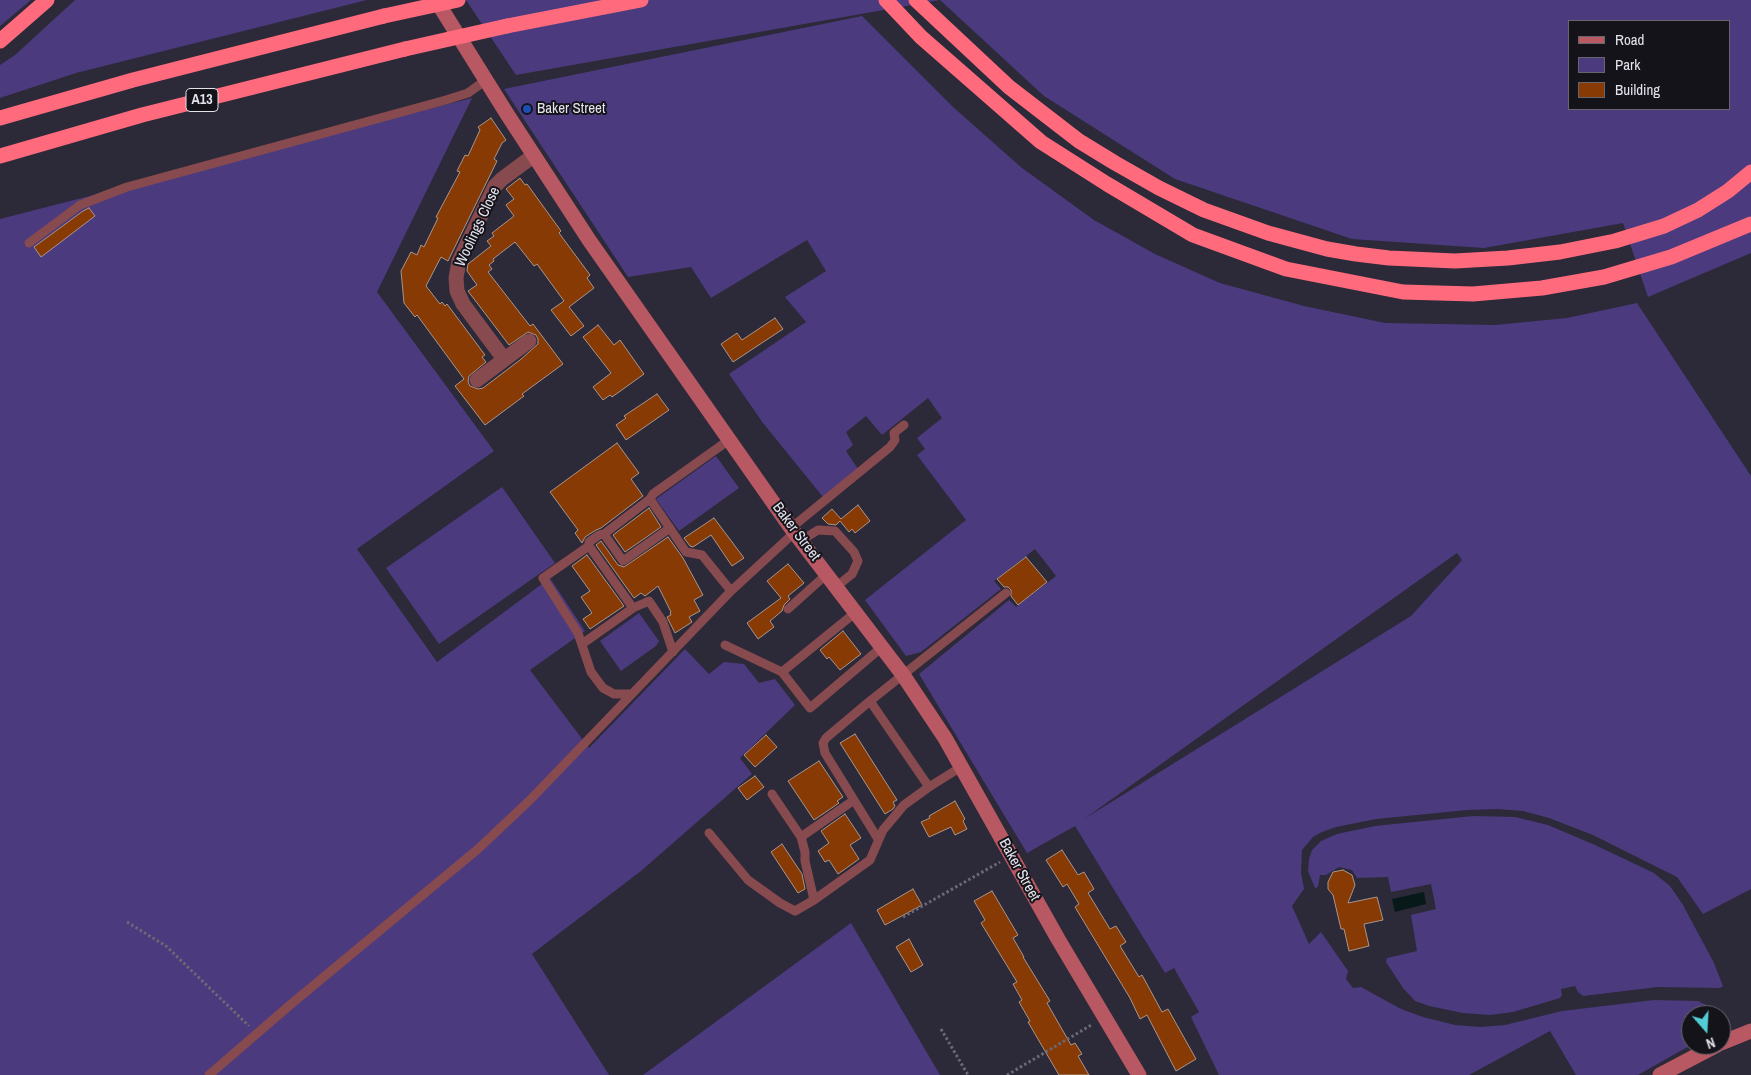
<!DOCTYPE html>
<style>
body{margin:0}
#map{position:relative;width:1751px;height:1075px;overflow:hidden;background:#2c2938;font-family:"Archivo Narrow",sans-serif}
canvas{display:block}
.legend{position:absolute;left:1568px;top:20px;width:162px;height:90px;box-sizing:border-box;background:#141319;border:1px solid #67666d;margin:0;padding:6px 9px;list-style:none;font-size:15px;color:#e4e2ec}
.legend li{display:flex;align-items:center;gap:10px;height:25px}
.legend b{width:25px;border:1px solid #67666d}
.north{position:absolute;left:1681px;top:1005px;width:50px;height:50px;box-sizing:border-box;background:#141319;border:1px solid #67666d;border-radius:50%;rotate:161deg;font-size:14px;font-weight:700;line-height:20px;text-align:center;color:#e4e2ec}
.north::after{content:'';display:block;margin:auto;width:18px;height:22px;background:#52ccd5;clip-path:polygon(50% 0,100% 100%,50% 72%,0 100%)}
</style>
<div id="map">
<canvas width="1751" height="1075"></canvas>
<ul class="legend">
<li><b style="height:6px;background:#b75862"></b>Road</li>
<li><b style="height:14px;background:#4c3a7e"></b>Park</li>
<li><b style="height:14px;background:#873a03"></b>Building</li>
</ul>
<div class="north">N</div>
</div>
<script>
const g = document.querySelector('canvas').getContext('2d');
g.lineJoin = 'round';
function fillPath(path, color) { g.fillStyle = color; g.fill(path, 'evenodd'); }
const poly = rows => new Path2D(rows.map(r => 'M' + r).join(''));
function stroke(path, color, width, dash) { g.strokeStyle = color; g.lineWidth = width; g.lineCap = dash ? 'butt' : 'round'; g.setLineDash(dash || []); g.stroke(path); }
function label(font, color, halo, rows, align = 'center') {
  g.font = font + ' "Archivo Narrow",sans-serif'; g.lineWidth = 4; g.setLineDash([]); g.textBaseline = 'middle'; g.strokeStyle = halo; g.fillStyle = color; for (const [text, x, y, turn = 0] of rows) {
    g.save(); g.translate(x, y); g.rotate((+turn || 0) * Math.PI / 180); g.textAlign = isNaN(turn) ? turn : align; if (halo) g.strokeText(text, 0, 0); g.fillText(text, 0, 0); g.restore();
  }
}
fillPath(poly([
 [0,0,31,0,0,26],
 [75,0,367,0,76,73,0,98,0,65,15,55],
 [466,0,940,0,516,75],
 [940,0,1751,0,1751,253,1648,297,1623,223,1484,248,1352,239,1175,179,1044,96],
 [1570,21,1730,21,1730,109,1570,109],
 [862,16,952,106,1022,168,1094,220,1155,254,1220,283,1304,306,1385,323,1495,325,1567,318,1637,303,1751,476,1751,889,1703,914,1677,877,1593,835,1549,818,1523,811,1497,809,1467,810,1376,819,1336,827,1322,832,1313,837,1302,850,1301,873,1304,889,1292,906,1309,944,1321,932,1348,971,1346,979,1353,988,1361,987,1401,1009,1423,1017,1455,1025,1481,1027,1505,1025,1562,1011,1654,1000,1698,1001,1712,1008,1718,1015,1691,1015,1691,1045,1638,1075,1576,1075,1550,1031,1469,1075,1219,1075,1191,1017,1199,1012,1174,968,1165,973,1075,826,1027,853,919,674,1009,600,1016,607,1056,576,1035,549,994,581,1001,589,921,652,906,656,865,600,966,520,917,455,925,449,917,438,942,418,928,398,882,435,866,416,846,432,853,445,846,451,858,469,823,497,763,423,729,374,806,322,785,297,826,271,807,240,711,298,691,267,628,277,504,89],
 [1457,553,1462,560,1411,616,1084,819],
 [472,98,377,292,494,451,357,549,437,662,550,578,585,631,530,670,589,748,685,649,709,674,724,662,744,664,759,683,775,679,795,705,740,758,752,774,641,871,532,954,609,1075,0,1075,0,219],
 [716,456,739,488,679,531,656,499],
 [502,487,555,563,439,644,386,568],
 [639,613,659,641,656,646,621,671,600,641],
 [1473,816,1515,817,1548,825,1595,845,1654,873,1670,886,1683,905,1714,963,1723,986,1720,988,1658,987,1583,996,1578,992,1575,986,1561,989,1562,995,1560,998,1513,1012,1490,1015,1463,1013,1429,1006,1415,1001,1403,988,1386,962,1387,958,1417,951,1411,915,1436,909,1431,884,1391,892,1388,877,1357,878,1352,870,1339,867,1326,875,1320,875,1318,887,1315,888,1308,871,1309,859,1312,850,1321,841,1337,834,1375,826],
 [851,923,940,1075,643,1075]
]), '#4c3a7e');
fillPath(poly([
 [1424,892,1426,904,1395,912,1392,899]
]), '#071919');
const building = poly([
 [491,118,506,140,502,143,494,159,497,161,448,261,441,257,426,286,440,304,442,302,445,306,447,304,485,355,482,357,486,362,469,376,468,382,470,386,478,389,483,388,520,360,538,344,538,339,536,335,528,332,509,345,468,291,477,285,467,271,468,264,491,246,487,241,494,236,492,233,514,216,506,205,514,199,506,189,520,178,525,185,527,184,561,231,559,233,590,275,587,278,594,288,569,307,584,326,571,336,551,310,564,301,537,264,534,266,515,242,493,259,494,261,489,265,492,269,488,272,530,326,533,324,563,364,522,394,524,396,485,425,455,386,464,379,417,315,415,317,404,303,401,271,411,252,417,255,421,245,424,247,438,218,436,217,460,172,457,171,465,155,468,156,480,130,478,127,491,118],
 [89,208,95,216,41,257,34,247,83,211,89,208],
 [775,318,783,329,733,362,721,344,737,333,742,340,775,318],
 [598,325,614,345,620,340,644,374,612,397,610,395,603,400,593,387,611,373,583,337,598,325],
 [657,394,669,410,626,440,616,425,626,418,624,416,657,394],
 [617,443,639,473,631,479,643,496,601,528,596,530,585,537,582,543,575,533,578,530,550,492,617,443],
 [858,505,870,521,855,533,852,529,849,532,840,521,836,525,828,524,822,518,832,509,841,519,858,505],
 [649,508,661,527,625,552,613,535,649,508],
 [714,518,744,558,732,566,711,535,693,547,690,546,684,538,714,518],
 [668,537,683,558,703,595,694,600,700,611,689,617,692,622,675,633,667,617,671,615,670,613,671,612,658,586,645,596,641,593,634,598,596,545,601,541,618,565,624,567,668,537],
 [587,555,624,606,590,629,583,619,592,613,581,597,590,591,572,566,587,555],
 [1026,557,1047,582,1018,605,1011,596,1011,590,1008,587,1004,587,997,579,1026,557],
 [788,564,804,583,788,596,790,599,784,605,782,611,770,621,774,627,758,639,747,623,781,598,767,581,788,564],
 [843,631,861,654,840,670,829,657,827,659,820,650,843,631],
 [855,734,897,800,893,802,895,806,893,809,885,814,840,743,855,734],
 [766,735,777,747,755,767,744,755,766,735],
 [819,761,843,797,837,801,839,803,814,820,788,781,819,761],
 [755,776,764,787,747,800,738,788,755,776],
 [955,801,965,819,963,821,967,829,955,835,951,827,929,837,921,822,930,818,929,816,955,801],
 [845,814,861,838,850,845,859,859,838,874,829,860,825,862,818,851,829,843,821,831,845,814],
 [782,844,802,874,805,889,798,893,771,852,782,844],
 [1062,850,1078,875,1084,872,1094,889,1088,893,1110,929,1116,926,1126,942,1120,946,1139,977,1142,975,1162,1012,1168,1009,1196,1059,1176,1071,1147,1015,1140,1019,1130,998,1075,907,1079,904,1067,884,1063,887,1046,860,1062,850],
 [1343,870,1352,875,1355,885,1348,903,1377,897,1383,920,1364,924,1369,946,1349,951,1344,929,1341,929,1333,895,1328,889,1328,882,1333,872,1343,870],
 [913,889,922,905,885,925,877,910,913,889],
 [992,891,1018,935,1013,938,1024,957,1023,957,1050,1001,1047,1003,1071,1045,1075,1043,1082,1054,1078,1056,1089,1075,1059,1075,1028,1022,1030,1021,1019,1002,1022,1000,1013,984,1017,982,981,923,985,920,974,901,992,891],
 [909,939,923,965,911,972,896,947,909,939]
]);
fillPath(building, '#873a03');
stroke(building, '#a9968d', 1);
stroke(poly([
 [903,917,1000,862],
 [127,922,166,946,249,1026],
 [941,1029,968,1075],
 [1007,1075,1093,1024]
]), '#6c6976', 3, [2.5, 2.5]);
stroke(poly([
 [29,243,80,205,127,187,446,100,468,93,486,80],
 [650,499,653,494,729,440],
 [670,528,623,561,604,534,650,499,686,552,702,555,731,591],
 [791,528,890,447,895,440,894,433,904,425],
 [802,540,818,530,835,531,854,552,858,561,852,574,837,586],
 [589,546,589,542,599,535,604,534],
 [788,609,827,574],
 [856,612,782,672,810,708,882,647],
 [582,644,633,608],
 [725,645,782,672],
 [632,694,614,694,603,688,591,672,578,633,543,578,589,546,633,608,649,601,663,622,673,652],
 [870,701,929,787],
 [772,794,801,837],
 [709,833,748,880,780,903,795,911,814,900,870,860,883,830,904,805,929,787,961,767],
 [878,839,825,753,823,743,826,738,870,701,1006,593],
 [814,900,805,861,805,852,801,837,854,800],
 [209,1075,290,1005,478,849,530,800,731,591,795,532]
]), '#864a4f', 9);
stroke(poly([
 [504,359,463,304,457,291,456,278,459,261,495,186,502,179,533,156],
 [477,380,529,341]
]), '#864a4f', 15);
stroke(poly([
 [436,0,507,114,589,240,791,528,903,675,945,738,1058,939,1139,1075],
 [1721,1043,1751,1031],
 [1660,1075,1717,1045]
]), '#b75862', 15);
stroke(poly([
 [886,0,921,37,1041,142,1107,184,1193,235,1286,269,1403,292,1473,294,1542,288,1604,277,1671,257,1751,224],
 [916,0,1009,87,1079,141,1115,163,1159,188,1204,210,1268,233,1327,249,1356,254,1389,258,1455,261,1508,258,1560,252,1615,241,1664,226,1698,210,1728,191,1751,172],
 [507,26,641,0],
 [0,41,47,0],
 [0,118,133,80,384,16],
 [0,156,142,115,405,49]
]), '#ff6b7d', 15);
stroke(poly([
 [384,16,458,0],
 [405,49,507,26]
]), '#ff6b7d', 15);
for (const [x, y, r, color] of [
 [527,109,5,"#1a4fb4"]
]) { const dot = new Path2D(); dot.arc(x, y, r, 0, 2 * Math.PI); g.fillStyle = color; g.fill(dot); stroke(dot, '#141319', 2); }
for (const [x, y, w] of [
 [202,100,32]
]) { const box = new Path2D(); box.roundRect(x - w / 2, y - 11.5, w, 23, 4); g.fillStyle = '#141319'; g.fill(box); stroke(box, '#e4e2ec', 1); }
label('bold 14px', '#e4e2ec', null, [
 ["A13",202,100]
]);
label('15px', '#e4e2ec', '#141319', [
 ["Baker Street",537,109]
], 'left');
label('15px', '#e4e2ec', '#141319', [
 ["Woolings Close",478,227,-65],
 ["Baker Street",796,532,53],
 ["Baker Street",1019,870,61]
]);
</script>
